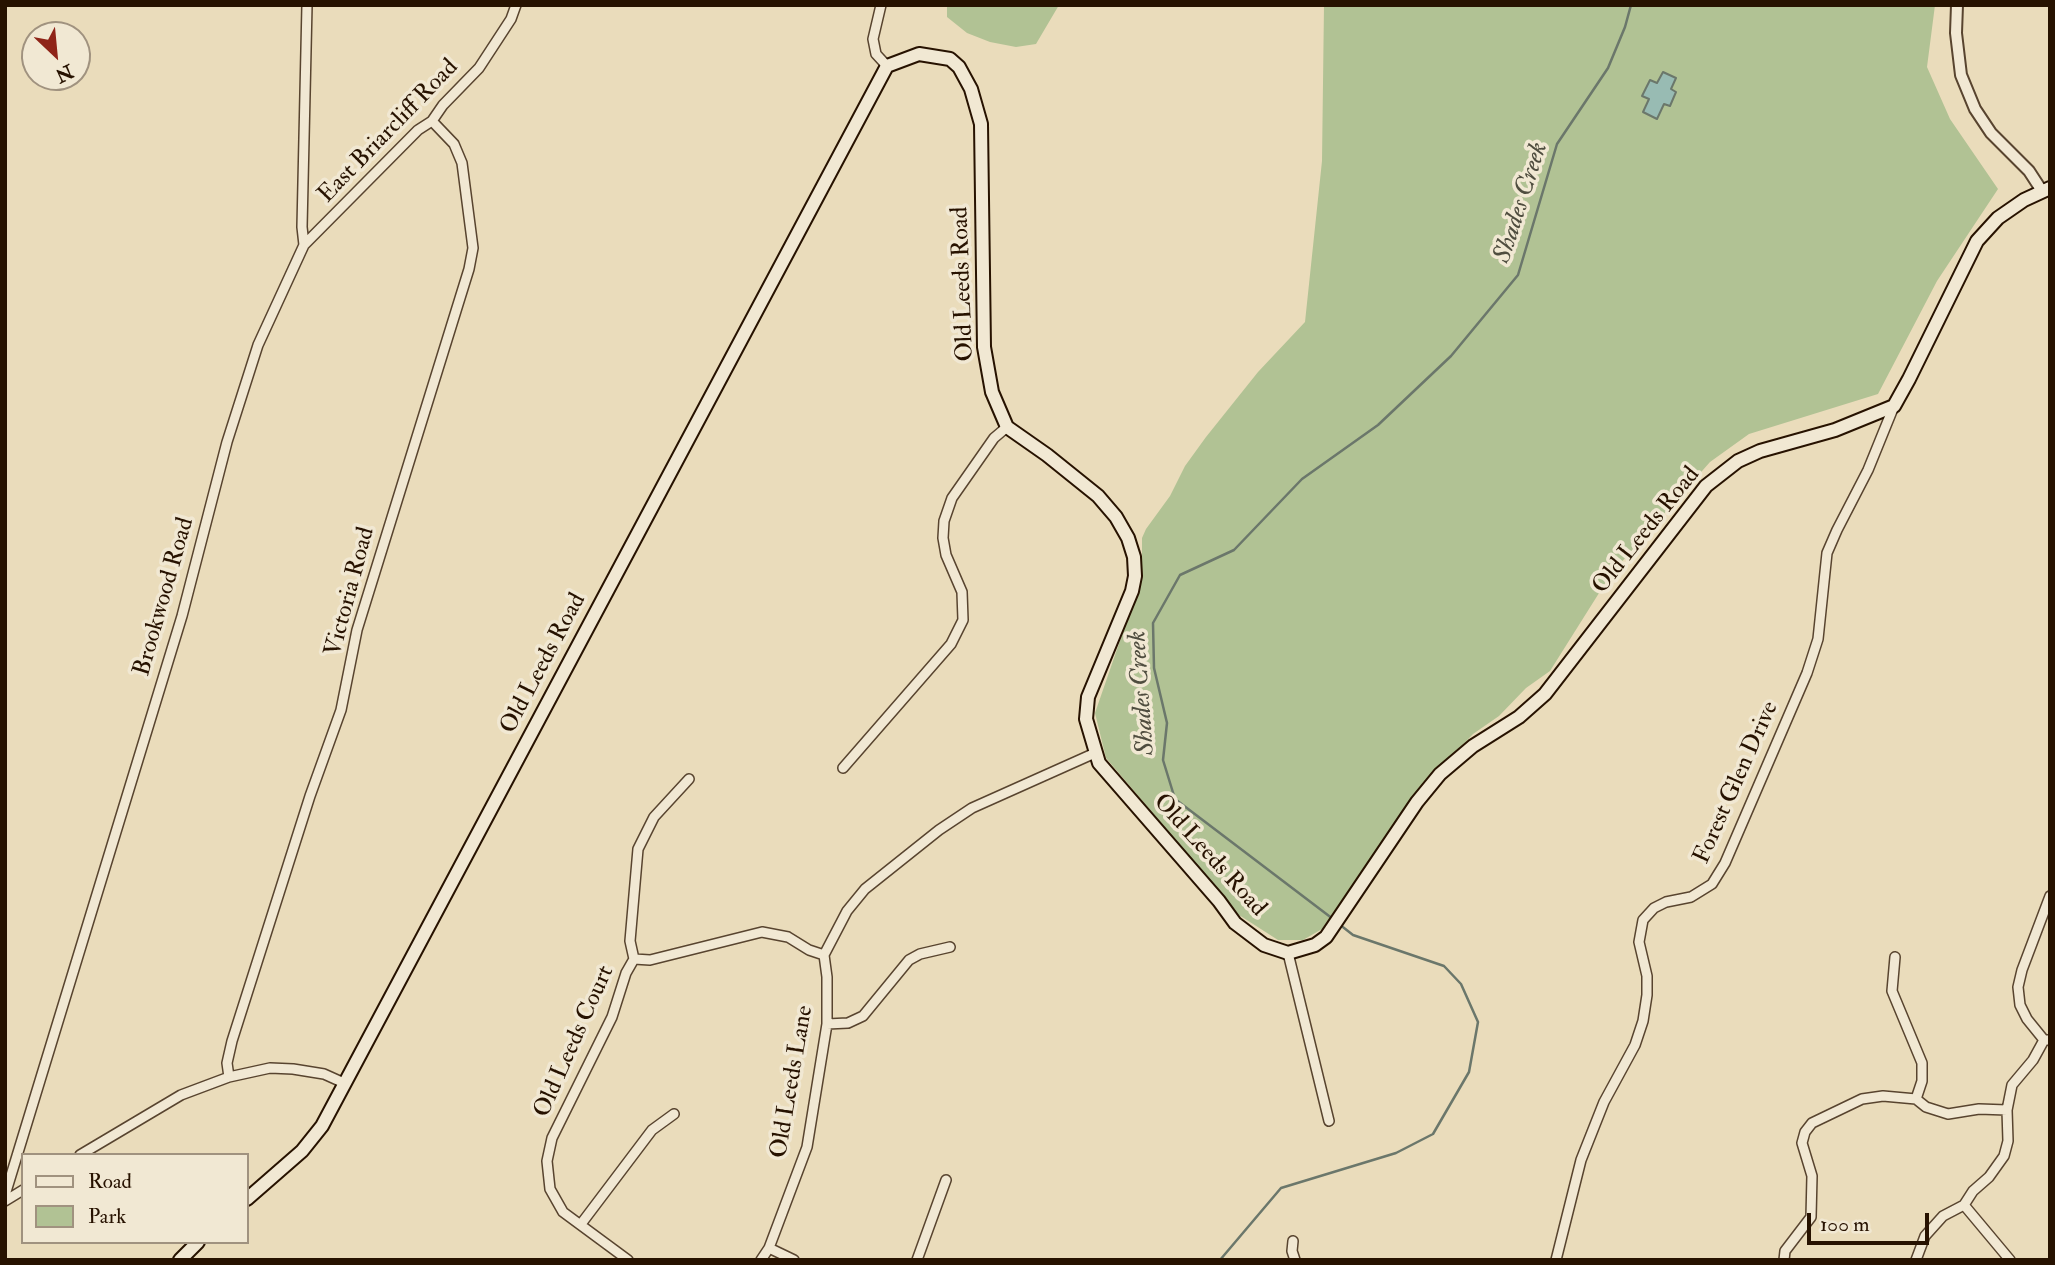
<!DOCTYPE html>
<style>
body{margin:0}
#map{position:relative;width:2055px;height:1265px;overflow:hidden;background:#eadcbb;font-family:"IM FELL Double Pica",serif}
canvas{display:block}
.frame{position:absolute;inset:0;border:7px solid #271200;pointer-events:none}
.legend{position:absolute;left:21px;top:1153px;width:228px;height:91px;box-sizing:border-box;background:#f1e8d3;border:2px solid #a0927f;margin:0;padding:9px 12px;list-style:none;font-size:21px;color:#271200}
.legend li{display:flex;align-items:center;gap:14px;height:35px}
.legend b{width:35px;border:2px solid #a0927f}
.north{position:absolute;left:21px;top:21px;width:70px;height:70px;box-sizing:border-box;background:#f1e8d3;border:2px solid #a0927f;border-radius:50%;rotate:154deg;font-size:19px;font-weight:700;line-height:28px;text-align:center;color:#271200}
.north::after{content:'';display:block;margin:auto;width:24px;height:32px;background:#8f2418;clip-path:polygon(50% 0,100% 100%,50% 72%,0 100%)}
.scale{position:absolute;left:1807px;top:1213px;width:122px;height:32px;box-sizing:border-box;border:4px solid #271200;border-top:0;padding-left:9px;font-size:21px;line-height:24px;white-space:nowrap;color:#271200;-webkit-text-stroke:5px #f1e8d3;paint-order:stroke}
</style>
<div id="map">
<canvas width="2055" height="1265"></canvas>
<div class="frame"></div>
<ul class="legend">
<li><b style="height:9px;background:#f1e8d3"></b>Road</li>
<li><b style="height:19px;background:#b1c294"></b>Park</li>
</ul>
<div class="north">N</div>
<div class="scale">100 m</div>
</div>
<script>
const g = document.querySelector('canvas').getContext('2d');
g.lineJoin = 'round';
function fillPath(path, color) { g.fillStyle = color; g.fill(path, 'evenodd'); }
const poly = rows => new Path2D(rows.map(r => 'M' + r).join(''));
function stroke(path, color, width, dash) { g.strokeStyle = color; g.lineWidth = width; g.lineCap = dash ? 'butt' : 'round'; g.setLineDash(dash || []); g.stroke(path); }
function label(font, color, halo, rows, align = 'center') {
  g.font = font + ' "IM FELL Double Pica",serif'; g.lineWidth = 7; g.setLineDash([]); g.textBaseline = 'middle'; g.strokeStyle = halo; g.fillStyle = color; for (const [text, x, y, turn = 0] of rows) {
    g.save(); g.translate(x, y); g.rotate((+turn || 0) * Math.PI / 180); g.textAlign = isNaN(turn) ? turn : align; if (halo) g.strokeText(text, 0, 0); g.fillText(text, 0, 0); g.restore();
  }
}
fillPath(poly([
 [947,5,1059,5,1036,44,1016,47,990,42,967,33,947,17],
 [1324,5,1935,5,1927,67,1950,119,1998,189,1937,281,1878,394,1749,434,1710,462,1611,574,1550,671,1526,688,1499,716,1473,734,1455,753,1385,837,1322,929,1303,940,1278,940,1239,915,1106,758,1095,713,1142,577,1142,538,1146,529,1170,496,1185,466,1206,437,1258,372,1305,322,1322,161]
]), '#b1c294');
const water = poly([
 [1663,72,1676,78,1671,89,1676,92,1670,106,1664,104,1657,119,1643,112,1649,99,1642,96,1650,80,1657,83,1663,72]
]);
fillPath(water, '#98bbb3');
stroke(water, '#6b776b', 2);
stroke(poly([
 [1333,919,1175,799,1163,760,1167,723,1154,668,1153,623,1180,575,1234,550,1302,479,1378,425,1451,356,1518,275,1557,144,1608,68,1625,27,1631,5],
 [1220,1260,1281,1188,1396,1153,1433,1134,1469,1072,1478,1022,1461,984,1444,966,1353,935,1339,924]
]), '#6b776b', 2.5);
const minor = poly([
 [881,5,873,39,876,54,887,66],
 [304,245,418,130,432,121,443,105,479,68,511,19,516,5],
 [843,768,951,644,963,620,962,592,946,555,943,538,944,521,952,498,994,438,1007,427],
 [2050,896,2022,970,2018,987,2020,1005,2027,1019,2044,1040,2050,1040],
 [1288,953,1329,1121],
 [1895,957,1892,991,1922,1063,1922,1081,1916,1099],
 [634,959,650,960,762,932,788,937,809,950,824,955],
 [827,1024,848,1023,863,1016,909,960,920,954,950,947],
 [229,1077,227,1063,232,1041,310,796,341,710,357,630,469,269,473,248,462,163,454,144,432,121],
 [80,1155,181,1095,229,1077,270,1068,293,1069,324,1074,344,1083],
 [5,1195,182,616,227,442,258,345,304,245,302,227,307,5],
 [5,1201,23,1190],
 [1964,1205,2010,1260],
 [581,1224,652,1130,674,1114],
 [1293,1241,1292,1251,1295,1260],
 [769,1248,794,1260],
 [628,1260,563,1212,550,1189,547,1161,552,1138,612,1017,626,973,634,959,630,941,638,849,654,817,689,779],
 [761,1260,769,1248,807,1147,827,1024,827,977,824,955,847,911,865,889,939,830,972,808,1095,753],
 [917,1260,946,1180],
 [1556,1260,1581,1160,1604,1102,1635,1045,1643,1021,1647,995,1647,976,1639,942,1643,920,1654,908,1666,902,1691,897,1712,884,1725,863,1807,673,1818,639,1827,553,1837,530,1868,470,1894,406],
 [1784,1260,1785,1251,1811,1217,1812,1176,1802,1143,1805,1132,1812,1123,1862,1099,1883,1096,1916,1099,1926,1107,1948,1114,1979,1109,2007,1110],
 [1916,1260,1925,1236,1943,1216,1964,1205,1973,1191,1989,1177,2004,1156,2008,1141,2007,1110,2012,1085,2033,1060,2044,1040]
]);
const tertiary = poly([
 [1957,5,1956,33,1961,75,1975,109,1991,133,2029,171,2042,191]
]);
const secondary = poly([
 [247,1199,302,1151,322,1126,887,66,919,54,950,59,959,67,971,89,981,124,984,347,992,392,1007,427,1047,455,1098,496,1116,517,1128,538,1134,557,1135,576,1132,591,1088,697,1086,719,1099,763,1219,901,1235,923,1264,945,1288,953,1315,945,1326,937,1417,802,1440,774,1473,746,1519,717,1545,694,1706,486,1738,461,1760,451,1835,430,1894,406,1909,379,1977,241,1998,218,2024,200,2050,188],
 [180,1260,198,1242]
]);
stroke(minor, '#58442f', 12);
stroke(tertiary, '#58442f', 14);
stroke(secondary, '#271200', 16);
stroke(minor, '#f1e8d3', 9);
stroke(tertiary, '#f1e8d3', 10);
stroke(secondary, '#f1e8d3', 12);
label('24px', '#271200', '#f1e8d3', [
 ["East Briarcliff Road",389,132,-46],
 ["Old Leeds Road",964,284,-92],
 ["Old Leeds Road",1647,531,-51],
 ["Victoria Road",351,592,-75],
 ["Brookwood Road",165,597,-74],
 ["Old Leeds Road",544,664,-62],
 ["Forest Glen Drive",1737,783,-66],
 ["Old Leeds Road",1209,856,48],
 ["Old Leeds Court",575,1042,-66],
 ["Old Leeds Lane",793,1082,-80]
]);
label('italic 26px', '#4f4d3f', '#f1e8d3', [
 ["Shades Creek",1522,203,-72],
 ["Shades Creek",1143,693,-94]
]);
</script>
